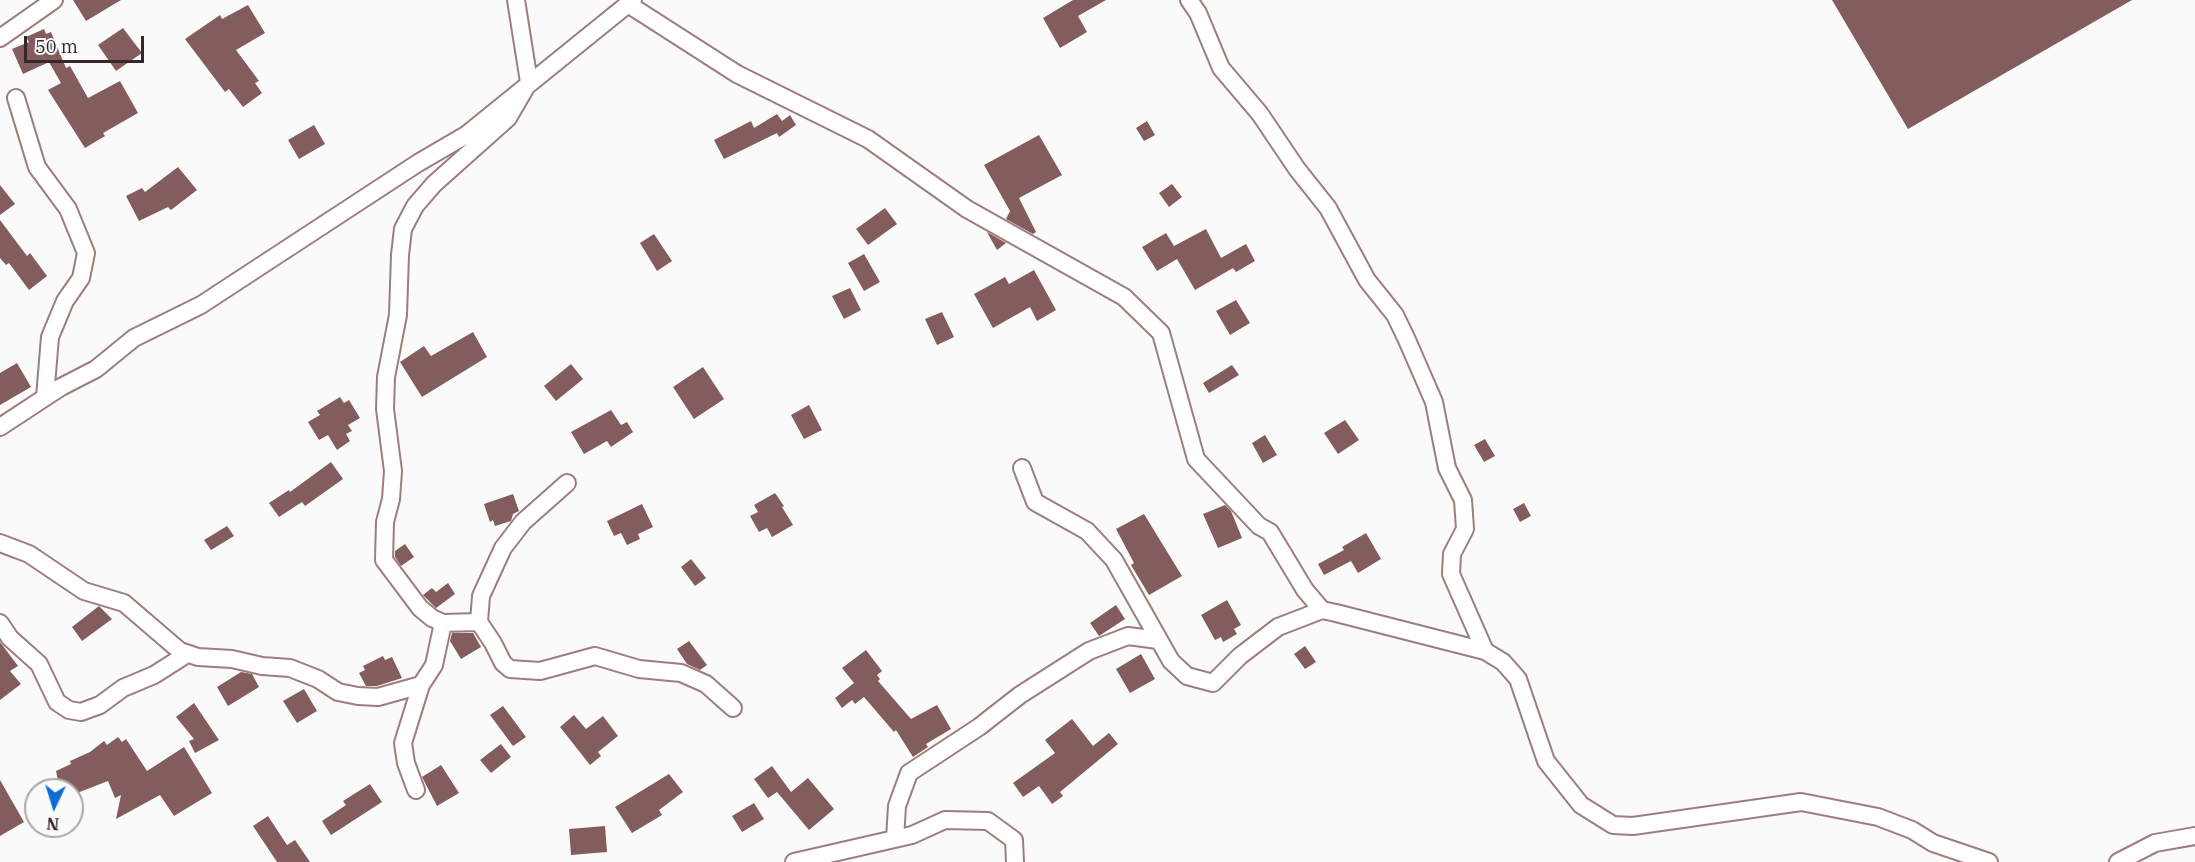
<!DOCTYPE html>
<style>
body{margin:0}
#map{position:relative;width:2195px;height:862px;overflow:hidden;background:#fafafa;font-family:"IBM Plex Serif",serif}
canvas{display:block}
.north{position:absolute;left:24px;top:778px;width:60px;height:60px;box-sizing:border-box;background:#fafafa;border:2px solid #aca6a6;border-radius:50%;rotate:184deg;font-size:16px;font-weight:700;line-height:24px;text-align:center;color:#362828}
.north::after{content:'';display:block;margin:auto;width:21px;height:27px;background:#0e6cd5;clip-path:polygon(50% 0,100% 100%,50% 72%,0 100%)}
.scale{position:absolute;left:24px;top:36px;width:120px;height:27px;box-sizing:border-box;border:3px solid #362828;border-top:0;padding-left:8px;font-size:18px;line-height:21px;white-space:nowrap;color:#362828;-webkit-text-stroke:4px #fafafa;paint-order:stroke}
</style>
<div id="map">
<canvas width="2195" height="862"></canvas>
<div class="north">N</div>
<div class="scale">50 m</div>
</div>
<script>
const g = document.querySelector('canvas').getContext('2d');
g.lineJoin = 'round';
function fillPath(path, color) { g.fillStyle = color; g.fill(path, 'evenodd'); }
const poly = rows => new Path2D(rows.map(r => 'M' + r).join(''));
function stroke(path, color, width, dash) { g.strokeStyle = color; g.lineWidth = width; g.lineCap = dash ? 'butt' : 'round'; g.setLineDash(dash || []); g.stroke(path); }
fillPath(poly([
 [73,0,121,0,86,21],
 [1073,0,1106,0,1078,16,1087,32,1060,48,1043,18],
 [1832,0,2132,0,1908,129],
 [248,5,265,33,236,50,259,81,255,83,262,93,243,107,229,89,225,92,185,39,220,15,222,19],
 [123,28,142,53,116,71,98,45],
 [44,29,46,34,51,32,66,68,70,66,88,98,120,81,138,113,103,133,105,136,85,148,48,90,61,83,49,62,23,74,12,49,29,42,26,37],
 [777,114,782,121,790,115,796,125,779,137,777,133,724,159,714,140,751,121,754,128],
 [1147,121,1155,135,1144,141,1136,128],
 [314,125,325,144,299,159,288,140],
 [1039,135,1062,175,1019,198,1036,232,1033,234,1006,219,1010,211,984,165],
 [178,167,197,190,171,210,168,207,139,221,126,196,142,188,145,192],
 [1172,184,1182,197,1169,207,1159,193],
 [0,185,15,204,0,215],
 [885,208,897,224,868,245,856,229],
 [0,220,27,256,30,253,47,276,29,290,9,263,6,265,0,258],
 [1206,229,1221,258,1246,244,1255,261,1236,272,1233,268,1195,290,1177,259,1157,271,1142,247,1166,233,1174,246],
 [987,232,1006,243,997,250],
 [654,234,672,261,657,271,640,243],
 [864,254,880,282,864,291,848,263],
 [1034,270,1056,310,1037,321,1030,307,993,328,974,294,1005,277,1009,284],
 [850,288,861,310,844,319,832,296],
 [1236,300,1250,323,1230,335,1216,311],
 [942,312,954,337,937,345,925,319],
 [473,332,487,357,422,397,400,362,424,346,431,356],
 [17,363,31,387,0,405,0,373],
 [571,364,583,379,556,401,544,386],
 [1232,365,1239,375,1209,393,1203,383],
 [703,367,724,399,694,419,673,387],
 [340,397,344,403,349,400,360,418,348,425,352,431,346,434,350,441,337,450,328,435,319,440,308,422,320,415,317,411],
 [809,405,822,430,804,439,791,415],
 [611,410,621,425,627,422,633,432,611,447,607,441,584,454,571,432],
 [1345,420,1359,440,1338,454,1324,433],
 [1265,435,1277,455,1263,463,1252,443],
 [1485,439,1495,456,1484,462,1474,445],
 [331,462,343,479,305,506,302,502,279,517,269,503,289,490,290,492],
 [775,493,784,506,782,507,793,525,772,537,767,528,759,532,750,516,758,512,754,505],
 [513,494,519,511,513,514,511,521,495,526,493,520,490,522,484,504],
 [1524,503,1531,516,1520,522,1513,509],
 [642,504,653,527,638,534,640,539,627,545,621,533,614,536,607,521],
 [1225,505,1231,511,1242,538,1218,548,1203,514],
 [1144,514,1182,576,1149,595,1131,565,1134,563,1116,529],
 [227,526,234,536,211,550,204,540],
 [1366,533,1381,559,1358,573,1351,561,1324,575,1318,564,1344,550,1342,547],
 [405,544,414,557,401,566,395,557,395,551],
 [691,559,706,578,695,586,681,567],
 [448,583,455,594,436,608,423,595,432,588,436,592],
 [1227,600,1241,625,1234,629,1237,634,1223,642,1221,637,1215,640,1201,615],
 [1116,605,1125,619,1099,636,1090,623],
 [99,606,112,619,82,641,72,627],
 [452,633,473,633,481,647,461,659,450,641],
 [689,641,707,665,700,670,687,664,677,649],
 [0,642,18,666,10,671,21,684,0,700],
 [1305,646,1316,662,1305,669,1294,654],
 [866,650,882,671,877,675,880,679,878,681,911,719,937,705,951,729,926,744,928,747,913,757,896,730,894,732,864,697,855,704,852,700,842,708,835,698,854,683,842,668],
 [1141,654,1155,679,1130,693,1116,669],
 [383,656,385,660,392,657,402,678,377,686,366,686,359,673,365,670,363,666],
 [241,672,252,674,259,687,228,706,217,687],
 [304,689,317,711,297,723,283,701],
 [194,703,219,740,195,753,189,741,194,739,176,717],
 [503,706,526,737,513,746,490,715],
 [574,715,586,729,603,716,618,736,598,752,601,756,590,765,560,727],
 [1072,719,1093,746,1109,733,1118,744,1060,792,1063,796,1052,804,1039,786,1023,797,1013,783,1055,753,1045,740],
 [118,737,122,742,126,739,147,771,184,747,212,793,174,816,160,795,116,819,121,795,115,798,108,781,72,795,72,790,60,790,56,771,71,764,70,761,90,752,104,741,107,745],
 [501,744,511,757,491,773,480,760],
 [441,765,459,793,437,806,422,777],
 [772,766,791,792,808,778,834,809,809,830,777,792,768,798,754,779],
 [669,774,683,792,659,810,662,815,632,833,615,807],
 [0,780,24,822,0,836],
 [370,784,382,802,331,835,322,821,346,805,343,801],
 [754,803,764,819,742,832,732,816],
 [268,816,287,845,295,840,310,862,277,862,253,826],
 [605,826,607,852,571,855,569,829]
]), '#835d5e');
const street = poly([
 [516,0,529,82,508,118,434,184,415,206,403,229,400,255,398,315,386,377,385,409,393,471,391,499,385,522,384,560,420,608,432,618,443,623,479,622,493,643,503,663,510,669,540,671,595,656,639,669,681,673,706,684,733,708],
 [1189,0,1198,13,1221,68,1260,114,1297,169,1328,208,1367,280,1395,315,1407,340,1434,402,1447,468,1463,500,1465,529,1452,554,1451,574,1485,651],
 [628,4,737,74,868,139,967,209,1124,297,1161,333,1196,459,1259,526,1270,532,1305,590,1322,610],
 [0,38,54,0],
 [16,98,37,167,68,209,86,253,81,278,65,301,50,337,45,397],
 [0,427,61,387,96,369,134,338,201,305,418,163,466,135,633,0],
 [1022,468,1035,502,1087,531,1114,560,1171,661,1187,676,1213,683,1240,656,1278,627,1322,610,1336,613,1485,651,1503,662,1518,679,1546,761,1581,805,1613,825,1633,826,1801,802,1878,817,1912,830,1933,843,1989,862],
 [0,543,29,554,84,591,124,603,180,651,198,657,232,659,262,666,290,668,318,679,338,692,358,696,378,697,421,685],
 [479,622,481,596,503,548,523,522,567,483],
 [0,623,10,638,39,664,57,702,69,710,81,712,100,705,123,688,154,675,187,654],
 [416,790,406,763,403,743,421,685,434,665,443,623],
 [895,839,897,806,909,773,979,727,1020,695,1089,651,1128,636,1158,640],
 [794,862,912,835,945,820,988,821,1014,840,1015,862],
 [2118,862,2155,843,2195,836]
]);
stroke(street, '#9e7d7d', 20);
stroke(street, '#fff', 16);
</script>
